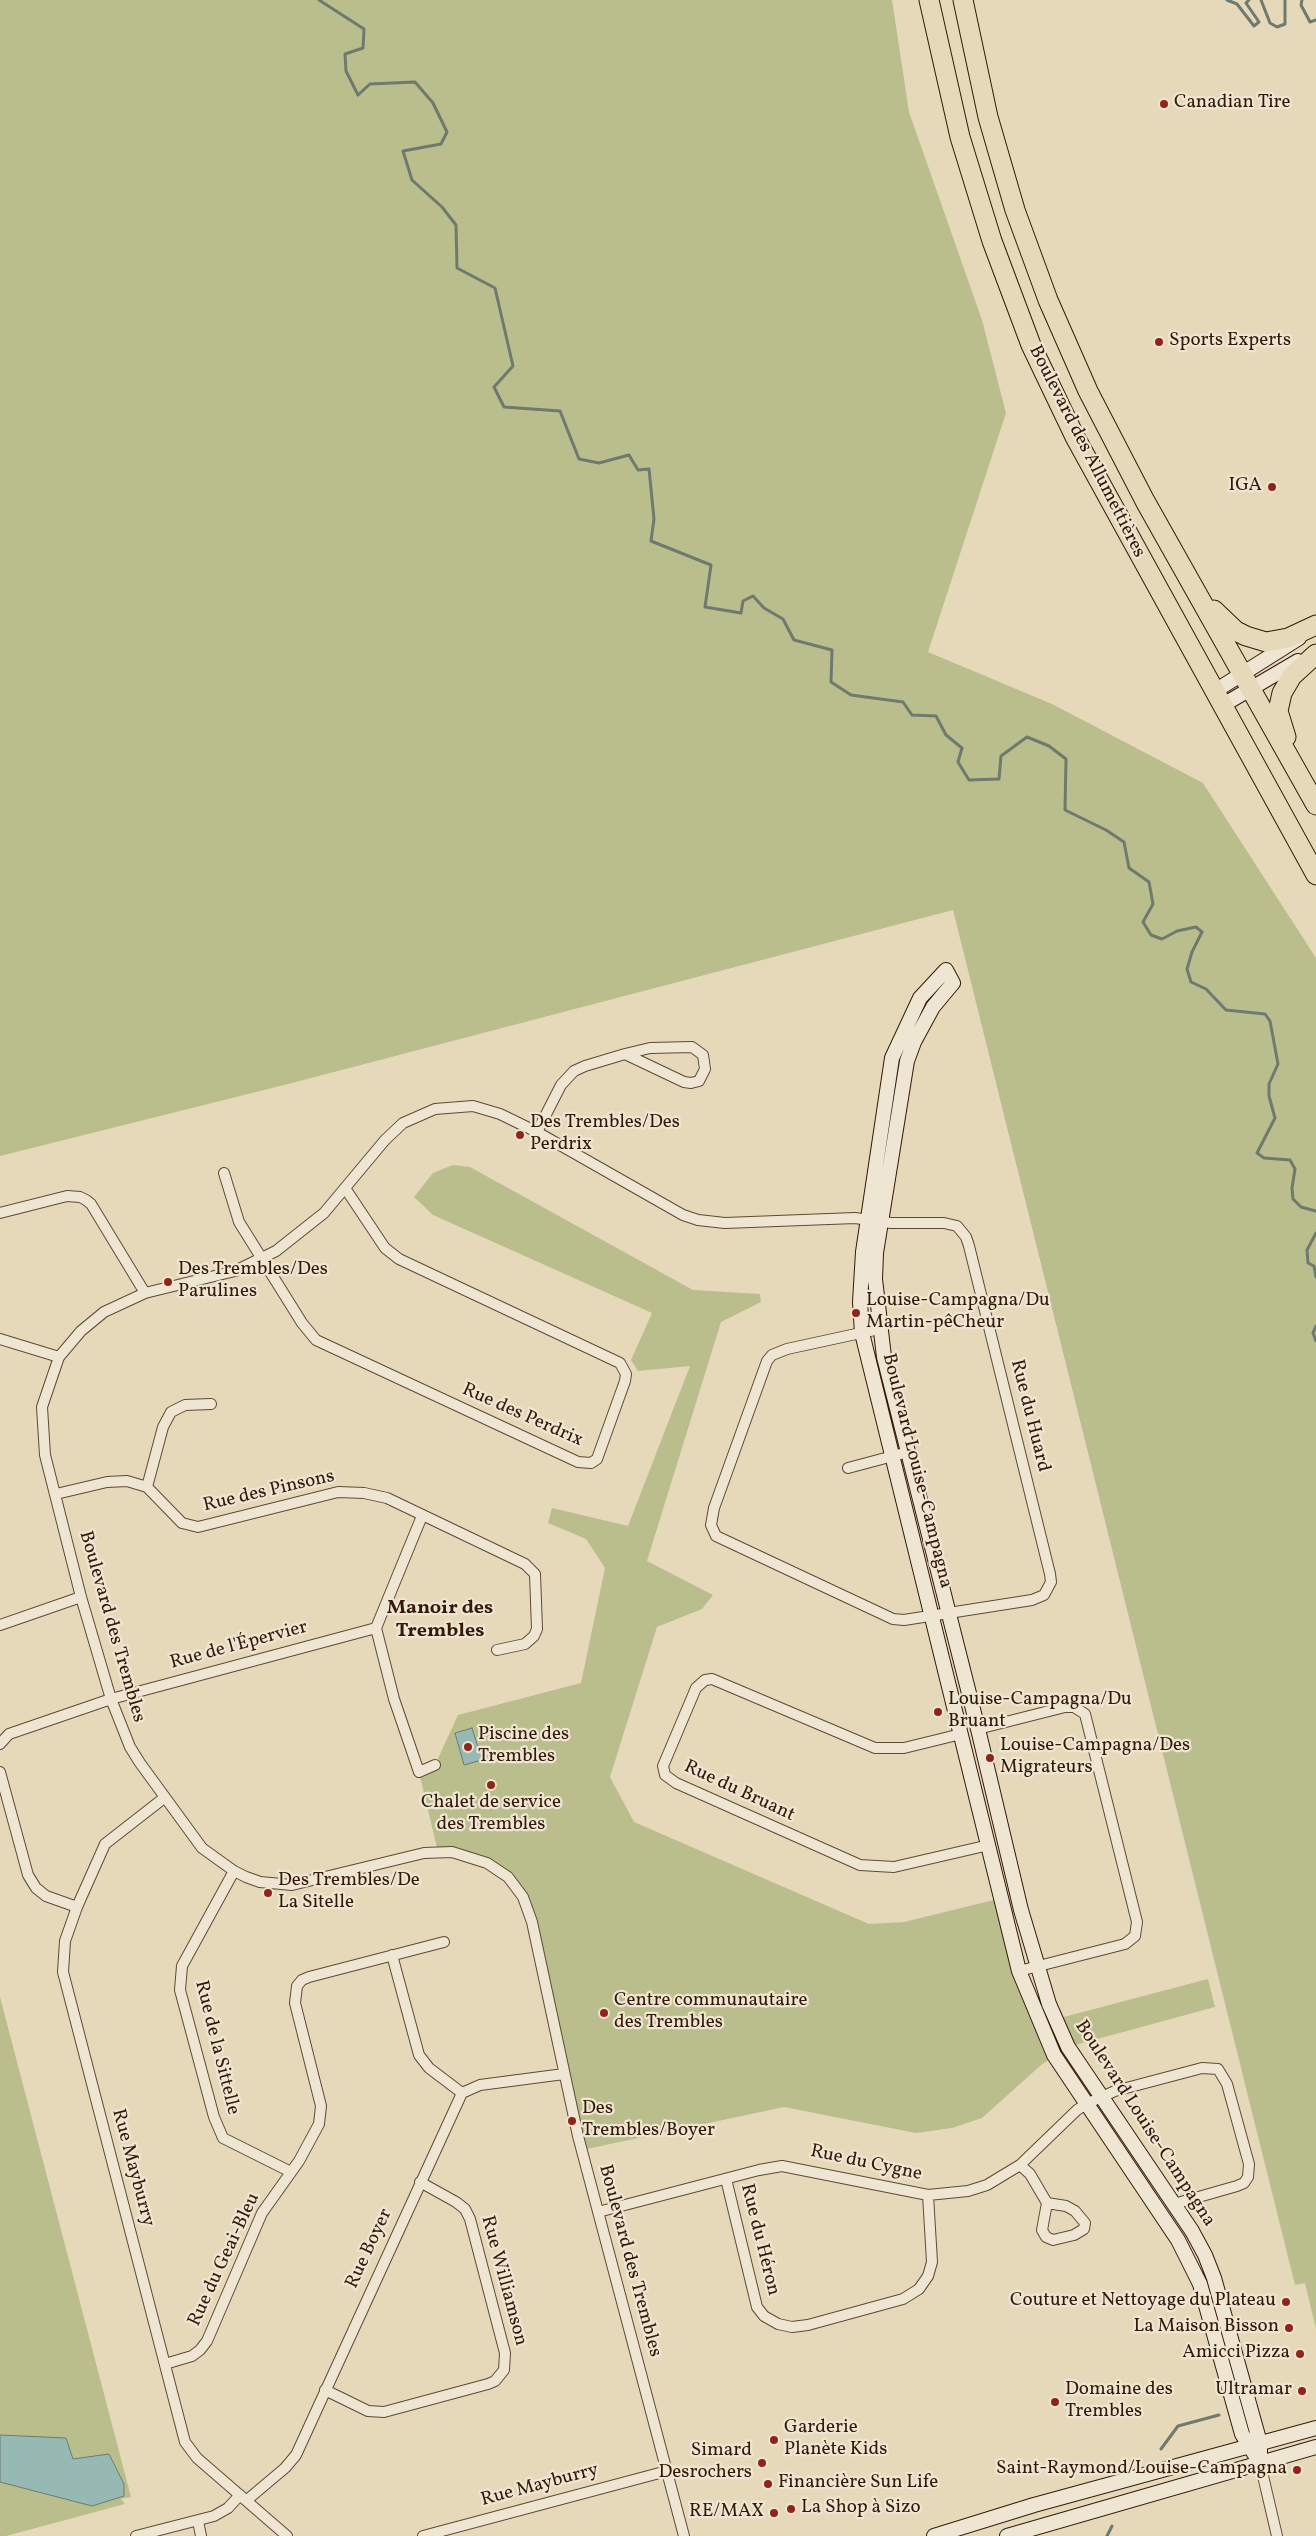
<!DOCTYPE html>
<meta charset="utf-8">
<style>
body{margin:0}
canvas{display:block;background:#e5d9ba}
</style>
<canvas width="1316" height="2536"></canvas>
<script>
const g = document.querySelector('canvas').getContext('2d');
g.lineJoin = 'round';
function fillPath(path, color) { g.fillStyle = color; g.fill(path, 'evenodd'); }
const poly = rows => new Path2D(rows.map(r => 'M' + r).join(''));
function stroke(path, color, width, dash) { g.strokeStyle = color; g.lineWidth = width; g.lineCap = dash ? 'butt' : 'round'; g.setLineDash(dash || []); g.stroke(path); }
function label(font, color, halo, rows, align = 'center') {
  g.font = font + ' Vollkorn,serif'; g.lineWidth = 4.5; g.setLineDash([]); g.textBaseline = 'middle'; g.strokeStyle = halo; g.fillStyle = color; for (const [text, x, y, turn = 0] of rows) {
    g.save(); g.translate(x, y); g.rotate((+turn || 0) * Math.PI / 180); g.textAlign = isNaN(turn) ? turn : align; if (halo) g.strokeText(text, 0, 0); g.fillText(text, 0, 0); g.restore();
  }
}
fillPath(poly([
 [0,0,892,0,909,112,982,320,1006,413,928,652,1052,704,1203,783,1316,958,1316,2329,1305,2283,1295,2285,953,910,292,1083,0,1156],
 [453,1165,470,1167,693,1290,760,1294,761,1302,721,1322,647,1561,713,1595,702,1609,657,1627,610,1777,634,1822,869,1924,904,1922,1002,1898,1041,2023,1208,1979,1215,2007,1068,2047,1041,2065,982,2118,952,2128,916,2133,784,2107,582,2150,528,1907,497,1869,438,1852,419,1772,435,1765,458,1715,581,1683,605,1568,586,1539,548,1523,552,1508,628,1526,690,1366,638,1371,631,1360,652,1313,433,1215,414,1197,433,1173],
 [0,1997,131,2497,121,2499,125,2504,6,2536,0,2536]
]), '#babe8c');
const water = poly([
 [472,1728,482,1760,464,1765,455,1733,472,1728],
 [0,2435,66,2438,73,2459,109,2454,124,2484,124,2496,92,2506,0,2482,0,2435]
]);
fillPath(water, '#96bab3');
stroke(water, '#6f7a6f', 1);
stroke(poly([
 [319,0,364,29,363,48,345,54,346,71,358,95,370,84,415,82,433,103,447,132,441,144,403,151,412,180,442,207,456,225,457,268,495,288,513,366,494,387,504,407,560,411,579,459,599,463,629,455,638,470,649,469,654,519,651,541,711,565,705,607,741,613,743,601,753,596,764,608,783,619,794,640,832,650,831,682,851,695,903,702,912,715,936,716,946,735,962,748,958,762,969,780,999,779,1001,756,1027,737,1049,746,1066,759,1065,810,1106,830,1124,842,1129,868,1149,882,1153,904,1143,922,1151,935,1162,939,1177,931,1196,927,1202,932,1192,952,1187,969,1191,982,1206,989,1226,1010,1265,1014,1270,1021,1278,1064,1269,1084,1269,1096,1275,1118,1257,1153,1264,1158,1290,1160,1295,1169,1292,1188,1293,1199,1301,1207,1316,1211],
 [1227,0,1237,4,1254,26,1259,22,1246,3,1249,0],
 [1261,0,1270,23,1277,27,1285,24,1285,0],
 [1302,0,1301,5,1310,22,1316,20],
 [1316,1233,1307,1250,1308,1263,1314,1266,1316,1277],
 [1316,1326,1313,1333,1316,1341],
 [1161,2449,1178,2426,1219,2415],
 [1107,2536,1112,2526]
]), '#6f7a6f', 3);
const street = poly([
 [537,1132,561,1085,574,1071,585,1066,625,1054,684,1082,691,1083,699,1081,705,1069,703,1055,692,1047,650,1048,625,1054],
 [224,1173,239,1222,302,1323,316,1340,578,1462,591,1463,597,1459,625,1381,626,1374,620,1363,399,1259,385,1248,345,1188],
 [0,1213,67,1196,80,1197,86,1200,91,1204,145,1293],
 [0,1339,59,1357],
 [848,1468,908,1452],
 [147,1487,163,1427,171,1412,185,1405,211,1404],
 [56,1494,107,1482,127,1481,147,1487,182,1523,198,1527,338,1492,364,1493,387,1498,525,1564,535,1574,537,1629,534,1636,525,1644,497,1650],
 [422,1516,376,1628,394,1699,419,1772,435,1765],
 [0,1625,81,1597],
 [978,1729,1065,1707,1074,1707,1085,1714,1137,1922,1135,1936,1125,1944,1019,1971],
 [961,1734,904,1748,875,1748,712,1679,705,1680,696,1688,663,1766,665,1775,676,1783,860,1865,894,1867,989,1845],
 [0,1744,9,1734,111,1699,376,1628],
 [0,1772,28,1875,36,1888,46,1896,77,1907],
 [164,1798,105,1844,77,1907,65,1941,63,1972,185,2442,197,2458,287,2536],
 [234,1871,182,1966,180,1990,214,2117,223,2138,291,2172],
 [392,1955,419,2055,429,2068,462,2093],
 [1020,2165,1030,2174,1047,2203,1042,2230,1046,2237,1053,2240,1074,2235,1084,2229,1085,2223,1075,2211,1066,2206,1047,2203],
 [726,2179,757,2307,764,2316,778,2324,792,2327,808,2325,903,2299,919,2289,928,2276,932,2262,928,2195],
 [598,2212,759,2170,782,2166,928,2195,968,2191,987,2185,1020,2165,1077,2110,1086,2104,1115,2091,1202,2068,1218,2069,1227,2084,1249,2164,1248,2177,1244,2183,1237,2186,1174,2204],
 [165,2364,192,2356,200,2350,207,2341,262,2213,299,2161,319,2124,321,2106,295,2003,297,1986,302,1980,309,1977,444,1942],
 [325,2390,368,2411,384,2412,488,2384,495,2381,504,2370,505,2353,470,2219,465,2209,456,2202,420,2182],
 [1260,2463,1277,2536],
 [247,2500,285,2468,296,2455,462,2093,480,2085,564,2074],
 [198,2521,201,2536],
 [136,2536,214,2516,228,2508,240,2495],
 [423,2536,667,2471],
 [684,2536,578,2136,532,1922,523,1897,508,1877,487,1863,452,1852,424,1853,292,1885,260,1882,246,1877,234,1871,202,1848,140,1763,130,1747,111,1699,81,1597,45,1455,42,1407,59,1357,81,1331,104,1312,145,1293,235,1271,276,1251,324,1213,385,1140,403,1123,435,1109,473,1106,500,1114,537,1132,683,1215,698,1220,725,1223,855,1218,891,1223,944,1223,957,1226,966,1237,969,1246,1050,1574,1051,1582,1044,1595,1032,1600,904,1620,893,1619,716,1536,711,1525,714,1508,767,1361,772,1355,787,1349,879,1329]
]);
const secondary = poly([
 [1215,691,1299,638],
 [1223,705,1298,661],
 [946,970,953,983,933,1007,914,1042,907,1061,876,1253,875,1279,884,1357,978,1729,1021,1910,1049,2004,1068,2047,1192,2231,1205,2255,1214,2278,1260,2443,1260,2463,1242,2434,1200,2284,1178,2240,1054,2055,1019,1971,862,1333,860,1302,863,1252,892,1058,920,998,946,970],
 [934,2536,1034,2505,1316,2428],
 [1007,2536,1316,2447]
]);
const highway = poly([
 [929,0,960,137,992,241,1031,345,1075,437,1316,875],
 [963,0,988,117,1015,210,1048,300,1088,391,1145,501,1316,805],
 [1214,610,1236,631,1246,636,1266,642,1288,638,1316,625],
 [1286,737,1278,711,1282,693,1292,676,1316,654]
]);
stroke(street, '#604934', 12);
stroke(secondary, '#341908', 16);
stroke(highway, '#341908', 21);
stroke(street, '#eee6d2', 10);
stroke(secondary, '#eee6d2', 14);
stroke(highway, '#e5d9ba', 19);
for (const [x, y, r, color] of [
 [1164,104,5,"#8f2418"],
 [1159,342,5,"#8f2418"],
 [1272,487,5,"#8f2418"],
 [520,1135,5,"#8f2418"],
 [168,1282,5,"#8f2418"],
 [856,1313,5,"#8f2418"],
 [938,1712,5,"#8f2418"],
 [468,1747,5,"#8f2418"],
 [990,1758,5,"#8f2418"],
 [491,1785,5,"#8f2418"],
 [268,1893,5,"#8f2418"],
 [604,2013,5,"#8f2418"],
 [572,2121,5,"#8f2418"],
 [1286,2302,5,"#8f2418"],
 [1289,2328,5,"#8f2418"],
 [1300,2354,5,"#8f2418"],
 [1302,2391,5,"#8f2418"],
 [1055,2402,5,"#8f2418"],
 [774,2440,5,"#8f2418"],
 [762,2463,5,"#8f2418"],
 [1297,2470,5,"#8f2418"],
 [768,2484,5,"#8f2418"],
 [791,2509,5,"#8f2418"],
 [774,2513,5,"#8f2418"]
]) { const dot = new Path2D(); dot.arc(x, y, r, 0, 2 * Math.PI); g.fillStyle = color; g.fill(dot); stroke(dot, '#eee6d2', 2); }
label('19px', '#341908', '#eee6d2', [
 ["Canadian Tire",1174,104],
 ["Sports Experts",1169,342],
 ["IGA",1262,487,"right"],
 ["Des Trembles/Des",530,1124],
 ["Perdrix",530,1146],
 ["Des Trembles/Des",178,1271],
 ["Parulines",178,1293],
 ["Louise-Campagna/Du",866,1302],
 ["Martin-pêCheur",866,1324],
 ["Louise-Campagna/Du",948,1701],
 ["Bruant",948,1723],
 ["Piscine des",478,1736],
 ["Trembles",478,1758],
 ["Louise-Campagna/Des",1000,1747],
 ["Migrateurs",1000,1769],
 ["Chalet de service",491,1804,"center"],
 ["des Trembles",491,1826,"center"],
 ["Des Trembles/De",278,1882],
 ["La Sitelle",278,1904],
 ["Centre communautaire",614,2002],
 ["des Trembles",614,2024],
 ["Des",582,2110],
 ["Trembles/Boyer",582,2132],
 ["Couture et Nettoyage du Plateau",1276,2302,"right"],
 ["La Maison Bisson",1279,2328,"right"],
 ["Amicci Pizza",1290,2354,"right"],
 ["Domaine des",1065,2391],
 ["Trembles",1065,2413],
 ["Ultramar",1292,2391,"right"],
 ["Garderie",784,2429],
 ["Planète Kids",784,2451],
 ["Simard",752,2452,"right"],
 ["Desrochers",752,2474,"right"],
 ["Saint-Raymond/Louise-Campagna",1287,2470,"right"],
 ["Financière Sun Life",778,2484],
 ["La Shop à Sizo",801,2509],
 ["RE/MAX",764,2513,"right"]
], 'left');
label('19px', '#341908', '#eee6d2', [
 ["Boulevard des Allumettières",1086,452,63],
 ["Rue des Perdrix",522,1416,24],
 ["Rue du Huard",1029,1416,76],
 ["Boulevard Louise-Campagna",916,1471,76],
 ["Rue des Pinsons",269,1492,-13],
 ["Boulevard des Trembles",111,1627,74],
 ["Rue de l'Épervier",239,1646,-15],
 ["Rue du Bruant",739,1792,25],
 ["Rue de la Sittelle",216,2048,76],
 ["Boulevard Louise-Campagna",1144,2124,57],
 ["Rue du Cygne",866,2164,12],
 ["Rue Mayburry",132,2168,75],
 ["Rue du Héron",759,2240,76],
 ["Rue Boyer",370,2249,-65],
 ["Rue du Geai-Bleu",225,2260,-65],
 ["Boulevard des Trembles",629,2261,75],
 ["Rue Williamson",503,2281,75],
 ["Rue Mayburry",540,2486,-15]
]);
label('bold 20px', '#341908', '#eee6d2', [
 ["Manoir des",440,1609],
 ["Trembles",440,1632]
]);
</script>
